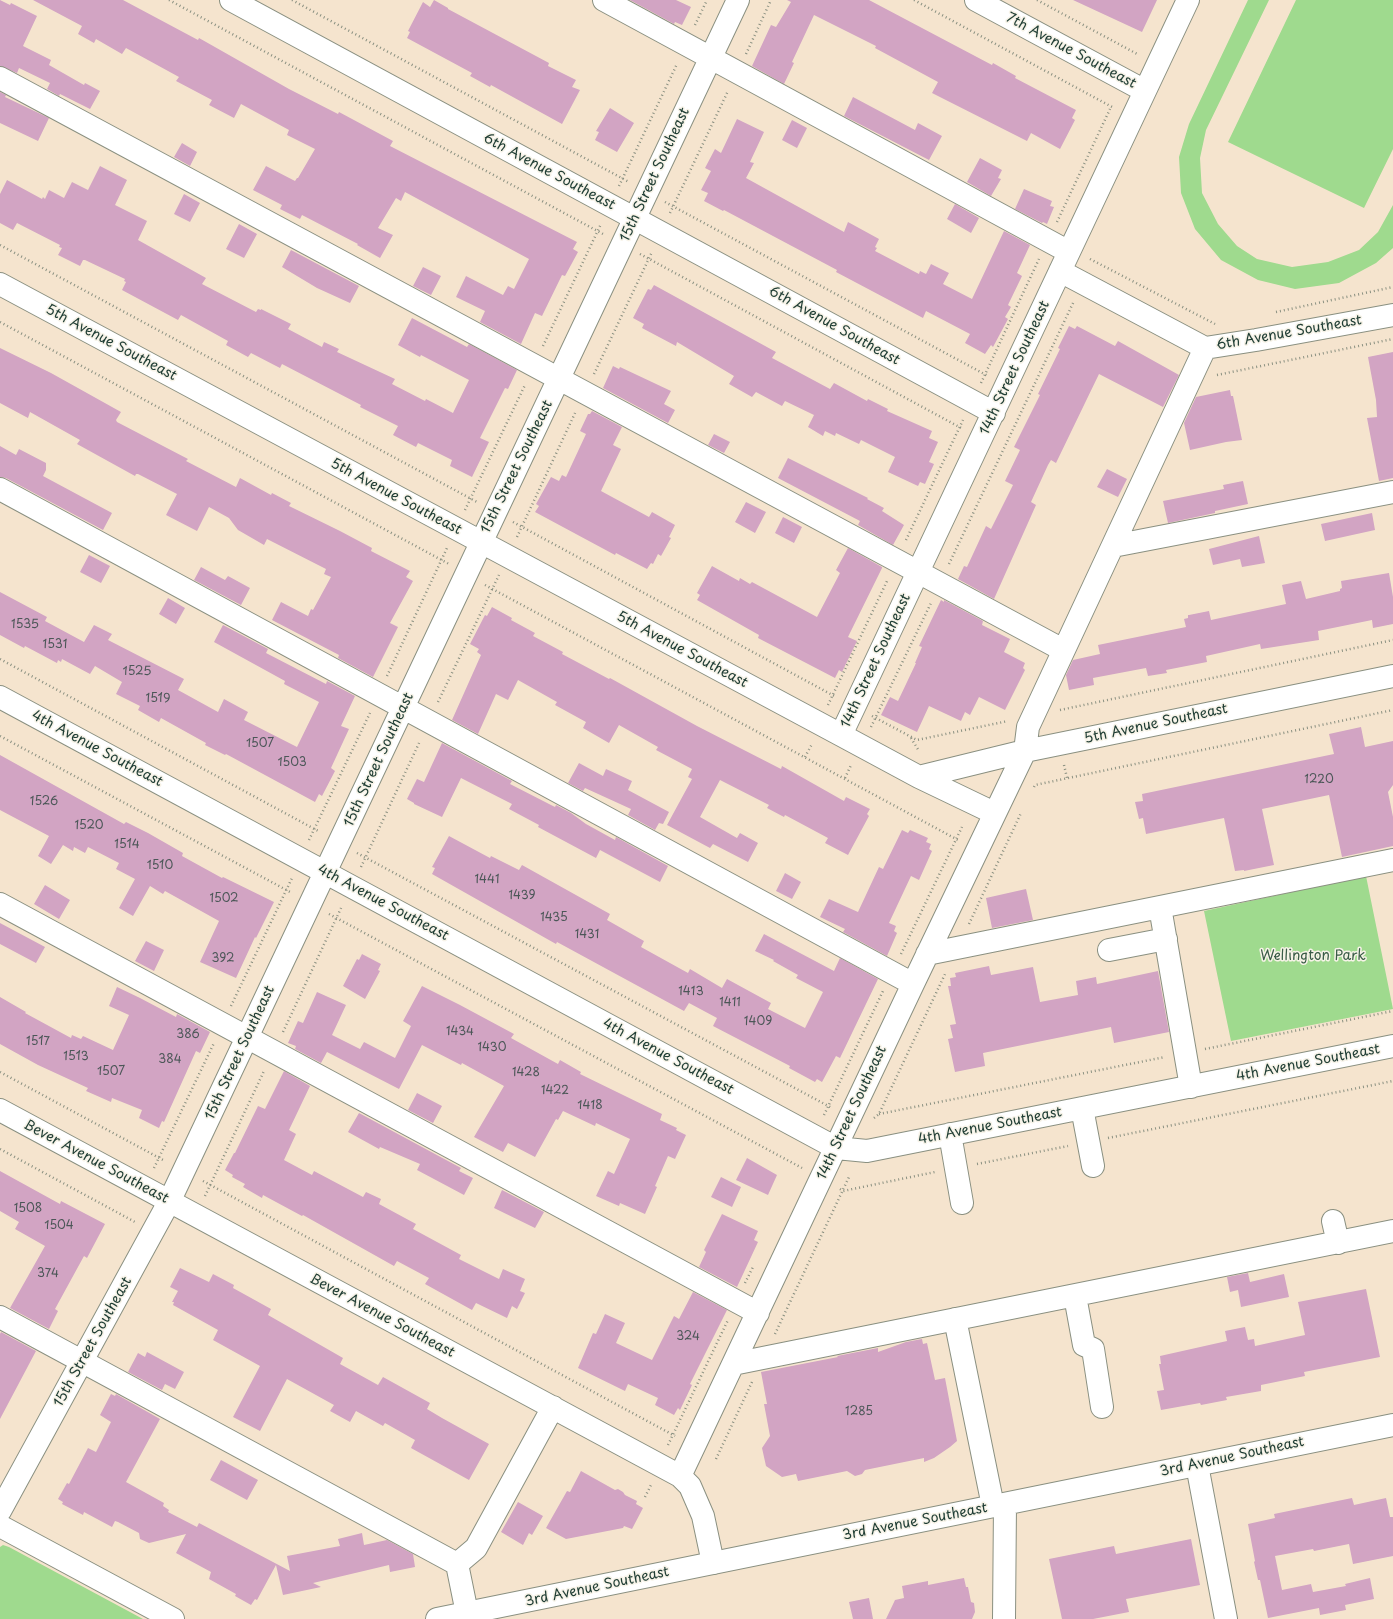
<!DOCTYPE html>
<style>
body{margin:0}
canvas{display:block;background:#f5e4ce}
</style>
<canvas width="1393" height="1619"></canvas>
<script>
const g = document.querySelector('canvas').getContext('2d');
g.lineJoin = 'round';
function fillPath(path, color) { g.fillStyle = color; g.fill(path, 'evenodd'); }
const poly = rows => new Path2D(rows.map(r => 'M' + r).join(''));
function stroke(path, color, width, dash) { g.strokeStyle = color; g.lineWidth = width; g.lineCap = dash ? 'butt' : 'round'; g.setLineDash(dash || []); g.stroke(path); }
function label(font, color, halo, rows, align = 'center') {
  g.font = font + ' "Playpen Sans",sans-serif'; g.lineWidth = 3; g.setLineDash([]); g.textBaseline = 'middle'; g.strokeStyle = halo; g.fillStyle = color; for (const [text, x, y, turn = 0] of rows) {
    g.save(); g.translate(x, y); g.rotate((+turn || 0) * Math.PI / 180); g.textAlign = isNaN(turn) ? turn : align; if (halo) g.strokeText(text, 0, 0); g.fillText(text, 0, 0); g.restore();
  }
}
fillPath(poly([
 [1248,0,1269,0,1206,130,1200,158,1202,193,1218,224,1237,246,1257,259,1292,267,1328,262,1359,250,1378,232,1393,205,1393,248,1376,263,1339,283,1295,289,1258,280,1221,260,1195,229,1181,193,1179,157,1189,124],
 [1296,0,1393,0,1393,149,1364,208,1228,142],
 [1366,876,1393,1009,1231,1041,1204,911],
 [3,1545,9,1547,143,1619,0,1619,0,1547]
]), '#9fda8e');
fillPath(poly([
 [0,0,10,5,11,3,37,16,23,46,51,60,49,65,84,85,85,83,100,91,90,109,60,94,59,96,47,89,50,83,19,68,17,73,0,66],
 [33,0,123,0,198,40,199,38,289,89,338,114,339,112,393,141,390,146,577,242,573,249,578,252,565,276,562,275,542,316,535,313,521,344,480,322,485,311,456,297,466,276,503,295,508,286,514,289,529,259,405,192,401,201,396,198,378,228,393,235,380,258,357,245,358,244,302,215,300,219,280,209,282,205,253,190,266,166,295,181,297,178,298,178,315,149,287,135,289,130,241,104,234,118,209,105,212,100,176,81,179,77,126,48,122,54,96,39,94,43,78,34,82,26],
 [434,0,448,8,448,9,549,63,548,66,576,80,572,87,580,90,562,124,491,85,490,87,470,76,472,73,407,38,410,32,408,31,423,2,430,7],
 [630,0,676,0,691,7,682,25,675,22,674,24],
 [787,0,869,0,992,65,993,63,1016,76,1015,78,1076,110,1072,118,1075,120,1060,149,1031,133,1027,141,932,93,938,82,875,48,876,46,814,15,792,62,794,63,784,84,752,66,771,25,776,27,791,2],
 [1073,0,1157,0,1142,32],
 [0,92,6,95,5,97,49,118,38,141,0,123],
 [853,97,915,130,918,123,942,136,929,160,844,116],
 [610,108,634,123,617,152,595,140,599,132,596,131],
 [737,119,764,132,750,162,754,163,746,178,844,232,848,222,879,239,875,247,877,248,875,251,919,274,920,271,926,274,931,264,949,273,943,284,972,299,1004,231,1030,245,1017,273,1022,276,1008,305,1011,307,1005,317,1008,319,993,347,991,345,985,354,965,343,970,334,926,311,923,318,836,272,837,270,724,210,723,211,704,201,708,193,701,190,711,171,705,168,715,149,721,153],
 [792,120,807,128,797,148,782,140],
 [182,143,197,152,190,166,174,157],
 [980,158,1002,170,998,178,1001,179,991,196,967,182],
 [100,166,127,180,115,205,147,221,138,240,206,278,202,284,256,312,258,309,261,310,261,309,291,324,288,329,322,347,324,342,339,349,337,352,395,379,392,384,425,401,426,399,453,413,469,380,421,355,420,357,398,345,412,318,467,347,469,344,517,370,508,389,505,388,480,438,489,442,472,477,450,466,452,460,418,443,416,447,393,435,398,426,360,407,361,405,282,364,280,368,251,353,248,357,226,345,228,341,181,315,178,320,122,290,126,282,124,281,125,279,85,260,83,260,80,266,58,255,62,248,59,247,60,245,17,223,13,230,0,223,0,194,7,180,42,199,43,197,45,199,49,190,64,198,72,182,88,190],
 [1024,189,1052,201,1050,206,1054,207,1047,224,1043,222,1042,223,1015,209],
 [184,194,200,203,190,222,174,214],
 [955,204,979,218,971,233,947,219],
 [239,224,257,234,244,258,226,249],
 [291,250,359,286,350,303,317,288,282,267],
 [423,267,441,276,431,295,413,286],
 [654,285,776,352,772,358,774,359,830,389,834,383,867,401,868,399,888,409,887,411,932,431,929,438,938,442,929,462,934,464,925,484,920,482,918,486,888,472,895,457,861,440,859,444,836,433,835,436,825,431,823,436,808,427,814,415,785,401,782,406,756,392,752,397,729,384,734,376,677,342,676,346,642,328,644,324,633,318,648,289,651,290],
 [1069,326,1075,329,1077,326,1115,346,1118,341,1179,375,1163,407,1099,374,1056,463,1051,460,1048,465,1031,502,1036,505,994,599,958,579,964,566,967,567,986,526,991,529,1013,485,1005,481,1020,450,1014,447,1040,395,1038,394,1060,349,1058,348],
 [0,348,51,373,121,412,116,420,117,422,188,459,186,461,236,487,240,478,271,495,272,493,291,503,289,506,340,531,372,548,371,551,410,571,406,577,413,581,390,623,398,627,373,677,338,658,339,655,272,620,281,602,308,616,311,609,313,610,331,577,324,574,326,569,267,539,264,545,238,530,229,518,209,507,197,531,166,515,177,494,138,474,136,474,135,476,77,444,80,440,30,412,28,418,0,403],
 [1393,352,1393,478,1379,481,1367,418,1377,417,1376,400,1368,357],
 [613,366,619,369,620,367,671,391,664,404,675,410,668,423,603,388],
 [1230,390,1231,396,1233,396,1242,440,1226,442,1190,450,1184,423,1196,397],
 [592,411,622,427,613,445,621,449,601,491,649,517,652,512,675,525,669,537,671,538,661,556,658,554,653,564,651,563,647,569,616,553,615,555,535,512,539,506,536,504,551,477,559,481,562,475,566,477,586,434,580,431,588,414,590,414],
 [714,434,730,442,724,453,708,445],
 [0,446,16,455,19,449,46,463,46,470,43,476,112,513,103,530,6,478,0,477],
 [788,458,868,498,867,499,884,508,882,511,904,525,893,545,858,525,860,521,778,478],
 [1107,469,1127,479,1118,497,1097,487],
 [1243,481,1248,504,1215,511,1215,513,1168,523,1163,501,1224,489,1223,485],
 [746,502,766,512,755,533,735,522],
 [1372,513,1375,530,1325,541,1321,524],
 [783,517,802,527,794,543,775,533],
 [1259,536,1265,563,1242,567,1240,559,1213,565,1209,549],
 [848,548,882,567,882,568,848,637,857,641,842,672,839,670,835,678,758,638,759,635,697,600,700,595,697,593,712,566,739,581,740,578,750,584,752,582,817,617,840,573,836,570],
 [89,555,110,566,101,583,80,572],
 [201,567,225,580,228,576,250,588,241,605,194,580],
 [1389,573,1393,597,1393,624,1373,628,1372,620,1318,631,1319,640,1261,649,1260,644,1206,656,1207,662,1166,670,1167,673,1148,676,1146,668,1093,678,1094,685,1069,690,1066,675,1073,660,1100,654,1098,645,1186,627,1184,619,1188,618,1188,615,1189,615,1209,611,1211,620,1286,604,1282,585,1301,581,1306,599,1340,591,1340,589,1342,588,1341,581],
 [0,592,47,617,45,621,84,642,94,625,112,634,108,640,184,679,178,690,218,712,224,699,248,712,244,720,297,747,319,702,284,684,285,681,214,642,223,625,268,649,266,653,326,684,327,681,355,696,341,726,349,729,331,768,335,771,322,796,319,794,315,802,226,754,225,755,205,745,206,743,161,718,159,722,138,710,140,706,116,694,122,682,95,666,90,674,62,659,61,662,58,660,57,663,25,646,24,648,0,635],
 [168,598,185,608,176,624,159,614],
 [941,600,944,602,944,600,983,621,982,625,1010,639,1004,652,1025,663,1023,668,1025,670,1005,710,979,697,970,715,965,712,961,721,929,706,917,732,881,715,890,697,898,701,916,663,915,663,922,647,919,646],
 [492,607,512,618,511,620,535,633,533,636,563,652,562,654,609,679,610,678,697,726,781,769,782,766,844,801,846,797,870,809,867,814,869,816,848,855,825,843,828,838,785,815,784,817,767,808,769,805,720,780,700,817,737,838,740,833,758,843,748,862,713,844,710,848,667,825,692,779,688,777,692,769,656,750,658,747,619,725,609,743,583,728,586,722,555,705,557,702,518,680,508,700,496,694,478,734,452,720,481,655,477,652,479,649,470,644,485,615,487,616],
 [1361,727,1365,747,1393,741,1393,785,1388,792,1393,817,1393,846,1342,857,1329,795,1262,809,1274,865,1244,871,1244,870,1235,871,1224,818,1146,834,1143,818,1139,819,1135,802,1143,801,1142,794,1334,754,1329,734],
 [442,743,512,781,510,784,551,805,555,807,556,805,571,813,586,824,615,840,616,837,668,866,660,882,600,850,596,858,538,827,539,825,509,809,512,804,461,778,442,817,414,804,414,803,407,799,417,779,424,782],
 [0,755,124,824,126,822,148,833,183,853,182,856,222,878,223,877,274,902,256,938,255,937,236,978,200,962,219,921,165,891,163,894,150,886,133,916,119,908,135,879,116,869,119,863,88,847,85,853,74,847,73,851,63,845,51,864,38,856,49,836,0,810],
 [579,763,603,776,606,769,632,781,628,790,669,812,663,824,659,823,655,830,628,815,631,809,585,788,583,791,568,783],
 [902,830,908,833,910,830,928,838,926,842,931,844,929,849,932,851,919,880,911,876,889,923,896,926,894,931,897,933,887,956,843,932,845,929,820,917,829,899,858,912,879,867,883,869],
 [449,836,490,858,491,856,519,870,522,865,610,914,607,920,644,941,641,947,688,973,690,969,722,988,727,979,771,1003,768,1009,805,1028,823,992,796,978,798,975,773,961,774,960,755,951,764,934,834,971,840,958,878,979,840,1058,836,1056,822,1082,817,1079,815,1082,789,1068,790,1066,713,1026,717,1018,689,1003,684,1011,557,942,556,944,432,874,435,868,432,867],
 [785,873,801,882,792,899,776,891],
 [45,885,70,900,59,919,34,904],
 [1026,889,1033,920,992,928,986,898],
 [0,923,45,947,36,963,0,944],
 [146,941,164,950,154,971,135,961],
 [362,954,381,964,378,970,380,971,365,999,343,986,357,959,359,960],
 [989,966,991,975,1033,967,1040,1002,1078,995,1076,981,1096,977,1097,984,1158,971,1169,1032,1114,1043,1111,1027,983,1053,985,1066,955,1072,948,1039,953,1038,950,1025,956,1024,948,986,951,986,950,978,956,977,955,973],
 [422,986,460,1005,514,1034,511,1038,558,1064,560,1060,581,1072,580,1074,662,1114,660,1120,677,1128,676,1130,686,1135,675,1159,668,1156,655,1186,657,1187,645,1214,620,1203,619,1206,596,1196,608,1171,614,1174,630,1139,596,1123,595,1126,563,1111,558,1120,556,1119,535,1157,508,1143,503,1152,474,1137,504,1086,462,1063,461,1065,422,1045,399,1089,327,1052,321,1063,295,1049,296,1046,288,1043,298,1021,303,1023,317,992,346,1005,332,1035,360,1049,364,1042,395,1058,411,1026,403,1021],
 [117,987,140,998,176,1017,177,1014,210,1032,200,1053,196,1051,164,1122,162,1121,159,1128,139,1118,142,1110,112,1098,111,1102,86,1091,88,1088,38,1065,0,1044,0,997,26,1012,25,1013,71,1038,72,1035,81,1039,83,1036,113,1050,129,1015,109,1006],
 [284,1071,310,1086,289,1130,296,1134,284,1160,312,1175,314,1171,363,1197,366,1192,381,1199,379,1204,416,1224,413,1229,461,1255,459,1259,499,1279,503,1269,525,1279,520,1291,525,1293,517,1309,512,1306,507,1318,476,1303,472,1310,425,1284,429,1278,427,1277,397,1261,394,1266,303,1215,302,1216,263,1195,262,1198,243,1187,245,1184,232,1177,233,1175,225,1170,234,1153,235,1153,258,1106,265,1109],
 [417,1093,442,1106,433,1123,408,1110],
 [359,1113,461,1168,459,1171,473,1178,464,1195,417,1170,420,1164,380,1147,379,1149,348,1132],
 [747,1158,777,1175,768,1195,736,1180],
 [0,1171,60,1204,61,1201,105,1224,87,1258,84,1256,55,1309,58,1311,49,1329,10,1308,45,1246,15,1229,19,1222,0,1211],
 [721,1177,741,1187,732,1207,711,1197],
 [502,1190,544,1212,535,1228,494,1208],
 [722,1214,758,1231,754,1240,758,1242,737,1287,699,1267,706,1252,704,1250],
 [180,1268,209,1282,213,1274,234,1285,233,1288,271,1309,268,1315,343,1358,340,1364,378,1385,383,1377,430,1403,427,1409,442,1418,489,1444,469,1480,411,1448,415,1440,385,1423,383,1426,356,1411,350,1422,330,1411,334,1405,287,1379,260,1431,233,1417,260,1366,213,1340,218,1330,173,1305,174,1302,172,1302,178,1291,170,1287],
 [1248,1273,1250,1282,1284,1274,1289,1297,1241,1307,1238,1290,1230,1292,1227,1277],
 [1366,1289,1380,1357,1304,1372,1305,1376,1261,1385,1261,1391,1226,1397,1227,1400,1201,1405,1200,1403,1161,1410,1157,1391,1164,1390,1159,1364,1161,1364,1160,1356,1227,1341,1225,1331,1245,1327,1248,1340,1254,1339,1255,1346,1305,1335,1298,1302],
 [693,1292,727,1310,690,1384,692,1385,680,1410,678,1408,674,1415,655,1405,658,1398,628,1384,625,1391,578,1368,593,1333,596,1334,605,1314,625,1323,616,1343,652,1360,674,1316,679,1319],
 [1,1332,36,1351,0,1419,0,1334],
 [922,1339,923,1344,927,1343,935,1380,945,1378,957,1441,950,1447,934,1458,924,1462,924,1458,865,1470,862,1474,855,1476,847,1471,798,1481,796,1474,782,1477,766,1466,762,1448,770,1436,764,1404,767,1404,761,1372,838,1357,837,1356,878,1348,878,1352,906,1342],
 [147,1352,184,1372,175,1389,165,1384,162,1390,128,1372,138,1353,145,1357],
 [111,1394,115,1396,116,1394,160,1419,126,1482,164,1503,163,1506,169,1510,168,1512,197,1527,199,1523,290,1571,287,1556,340,1546,338,1539,362,1533,364,1545,387,1540,413,1554,415,1567,390,1572,389,1565,313,1583,321,1587,283,1595,276,1565,257,1600,255,1599,251,1605,235,1596,236,1594,209,1579,211,1572,176,1553,186,1534,149,1543,140,1539,139,1533,118,1522,115,1521,112,1527,84,1512,83,1515,62,1504,63,1502,58,1499,67,1483,69,1484,88,1448,96,1452,111,1422,100,1415],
 [221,1460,258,1480,247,1500,210,1480],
 [581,1471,615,1490,618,1489,623,1492,625,1495,637,1501,636,1504,643,1508,632,1529,624,1526,623,1528,566,1539,546,1528,567,1491,570,1492],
 [1352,1498,1354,1505,1386,1498,1390,1517,1393,1517,1393,1556,1353,1564,1349,1544,1314,1551,1313,1549,1275,1556,1282,1590,1311,1584,1313,1592,1346,1586,1345,1584,1370,1578,1374,1599,1345,1605,1346,1610,1320,1615,1319,1608,1268,1618,1260,1580,1258,1580,1254,1562,1255,1561,1248,1524,1275,1518,1274,1514],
 [518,1502,543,1516,532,1535,529,1533,523,1545,501,1532],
 [1191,1539,1200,1585,1126,1599,1129,1612,1093,1619,1062,1619,1049,1559,1114,1546,1116,1554],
 [964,1578,966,1587,968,1587,971,1602,974,1603,975,1612,972,1619,886,1619,895,1600,904,1598,902,1586,928,1581,928,1585],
 [869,1598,873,1619,853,1619,849,1602]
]), '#d2a4c3');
const minor = poly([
 [231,0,994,413],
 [604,0,1069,252],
 [976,0,1145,91],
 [0,78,1063,650],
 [1060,271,1205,348,1256,340,1393,315],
 [0,284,841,735,919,777,994,813],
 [0,489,913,984],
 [1113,546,1393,492],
 [0,697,836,1148,867,1151,1393,1046],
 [841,735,1188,0],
 [919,777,1025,751,1393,676],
 [0,904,758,1313],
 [1160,907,1191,1087],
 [1109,950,1166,939],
 [927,954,1393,860],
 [1082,1108,1093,1166],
 [0,1110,680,1476,690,1486,703,1516,713,1563],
 [950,1134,962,1203],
 [1333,1221,1338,1243],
 [1075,1296,1084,1345,1093,1349,1102,1407],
 [0,1317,457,1564,467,1613],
 [955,1319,993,1506],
 [733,1364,1393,1231],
 [1197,1465,1226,1619],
 [680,1476,913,984,1025,751,1028,727,1205,348],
 [0,1511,169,1202,738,0],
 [0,1526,173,1619],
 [457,1564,476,1548,553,1407]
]);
const major = poly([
 [437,1619,1393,1425],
 [1004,1619,1005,1504]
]);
stroke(minor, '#8a9081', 24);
stroke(major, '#8a9081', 24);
stroke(poly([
 [169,0,603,234],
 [292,0,629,182],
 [914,0,1114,108],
 [1037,0,1139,55],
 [695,25,707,0],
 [746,54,771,0],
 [619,186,677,64],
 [665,202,988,376],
 [670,213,728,91],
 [1057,222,1110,109],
 [0,245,477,502],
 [640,254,963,429],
 [1090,259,1215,324],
 [1276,312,1393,287],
 [0,322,449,564],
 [543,346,601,224],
 [594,374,652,252],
 [1217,375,1393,339],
 [981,383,1039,259],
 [465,510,525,385],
 [513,522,836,697],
 [517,537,576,411],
 [906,540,963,420],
 [949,564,1074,301],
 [485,585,958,840],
 [0,659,320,832],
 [387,676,447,548],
 [438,702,499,575],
 [828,705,888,579],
 [1060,710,1393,640],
 [872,716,917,740,1008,721],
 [871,727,931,603],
 [0,736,292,893],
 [911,738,919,751],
 [805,757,812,744],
 [1064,765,1067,778],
 [845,778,851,765],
 [1034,787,1035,785,1393,710],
 [309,840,370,713],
 [357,853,832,1108],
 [361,867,420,741],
 [329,914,802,1168],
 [969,924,1021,813],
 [901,954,962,827],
 [231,1006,292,878],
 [283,1032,342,906],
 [1205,1049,1393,1011],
 [0,1072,165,1161],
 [879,1114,1165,1057],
 [824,1115,883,991],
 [874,1118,879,1114,946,972],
 [1108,1138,1393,1081],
 [0,1149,135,1222],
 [977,1164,1068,1146],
 [154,1168,214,1043],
 [203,1181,675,1436],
 [840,1189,843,1191,935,1172],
 [205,1196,264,1071],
 [745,1283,753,1267],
 [775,1334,849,1177],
 [668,1445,728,1320],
 [716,1459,752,1382],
 [645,1497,651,1485]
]), '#8a9081', 2.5, [1, 3]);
stroke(minor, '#fff', 22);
stroke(major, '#fff', 22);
label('12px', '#4c5758', null, [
 ["1535",25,625],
 ["1531",55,645],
 ["1525",137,672],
 ["1519",158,699],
 ["1507",260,744],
 ["1503",292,763],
 ["1220",1319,780],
 ["1526",44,802],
 ["1520",89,826],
 ["1514",127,845],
 ["1510",160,866],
 ["1441",487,880],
 ["1439",522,896],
 ["1502",224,899],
 ["1435",554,918],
 ["1431",587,935],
 ["392",223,959],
 ["1413",691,992],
 ["1411",730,1003],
 ["1409",758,1022],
 ["1434",460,1032],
 ["386",188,1035],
 ["1517",38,1042],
 ["1430",492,1048],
 ["1513",76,1057],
 ["384",170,1060],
 ["1507",111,1072],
 ["1428",526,1073],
 ["1422",555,1091],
 ["1418",590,1106],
 ["1508",28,1209],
 ["1504",59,1226],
 ["374",48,1274],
 ["324",688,1337],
 ["1285",859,1412]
]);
label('14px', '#1f3d34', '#f7f3e8', [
 ["7th Avenue Southeast",1071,51,28],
 ["6th Avenue Southeast",549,172,28],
 ["15th Street Southeast",655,175,-65],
 ["6th Avenue Southeast",834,326,29],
 ["6th Avenue Southeast",1289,333,-10],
 ["5th Avenue Southeast",111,343,28],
 ["14th Street Southeast",1015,368,-65],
 ["15th Street Southeast",517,467,-64],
 ["5th Avenue Southeast",396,497,28],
 ["5th Avenue Southeast",682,650,28],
 ["14th Street Southeast",876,661,-65],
 ["5th Avenue Southeast",1156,724,-12],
 ["4th Avenue Southeast",97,749,28],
 ["15th Street Southeast",379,760,-65],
 ["4th Avenue Southeast",383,903,28],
 ["15th Street Southeast",240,1053,-65],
 ["4th Avenue Southeast",668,1057,28],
 ["4th Avenue Southeast",1308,1063,-11],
 ["14th Street Southeast",852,1113,-65],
 ["4th Avenue Southeast",990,1126,-11],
 ["Bever Avenue Southeast",96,1162,28],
 ["Bever Avenue Southeast",382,1316,28],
 ["15th Street Southeast",93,1342,-61],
 ["3rd Avenue Southeast",1232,1457,-12],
 ["3rd Avenue Southeast",915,1522,-11],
 ["3rd Avenue Southeast",597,1587,-12]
]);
label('14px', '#395c46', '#f7f3e8', [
 ["Wellington Park",1313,956]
]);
</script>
